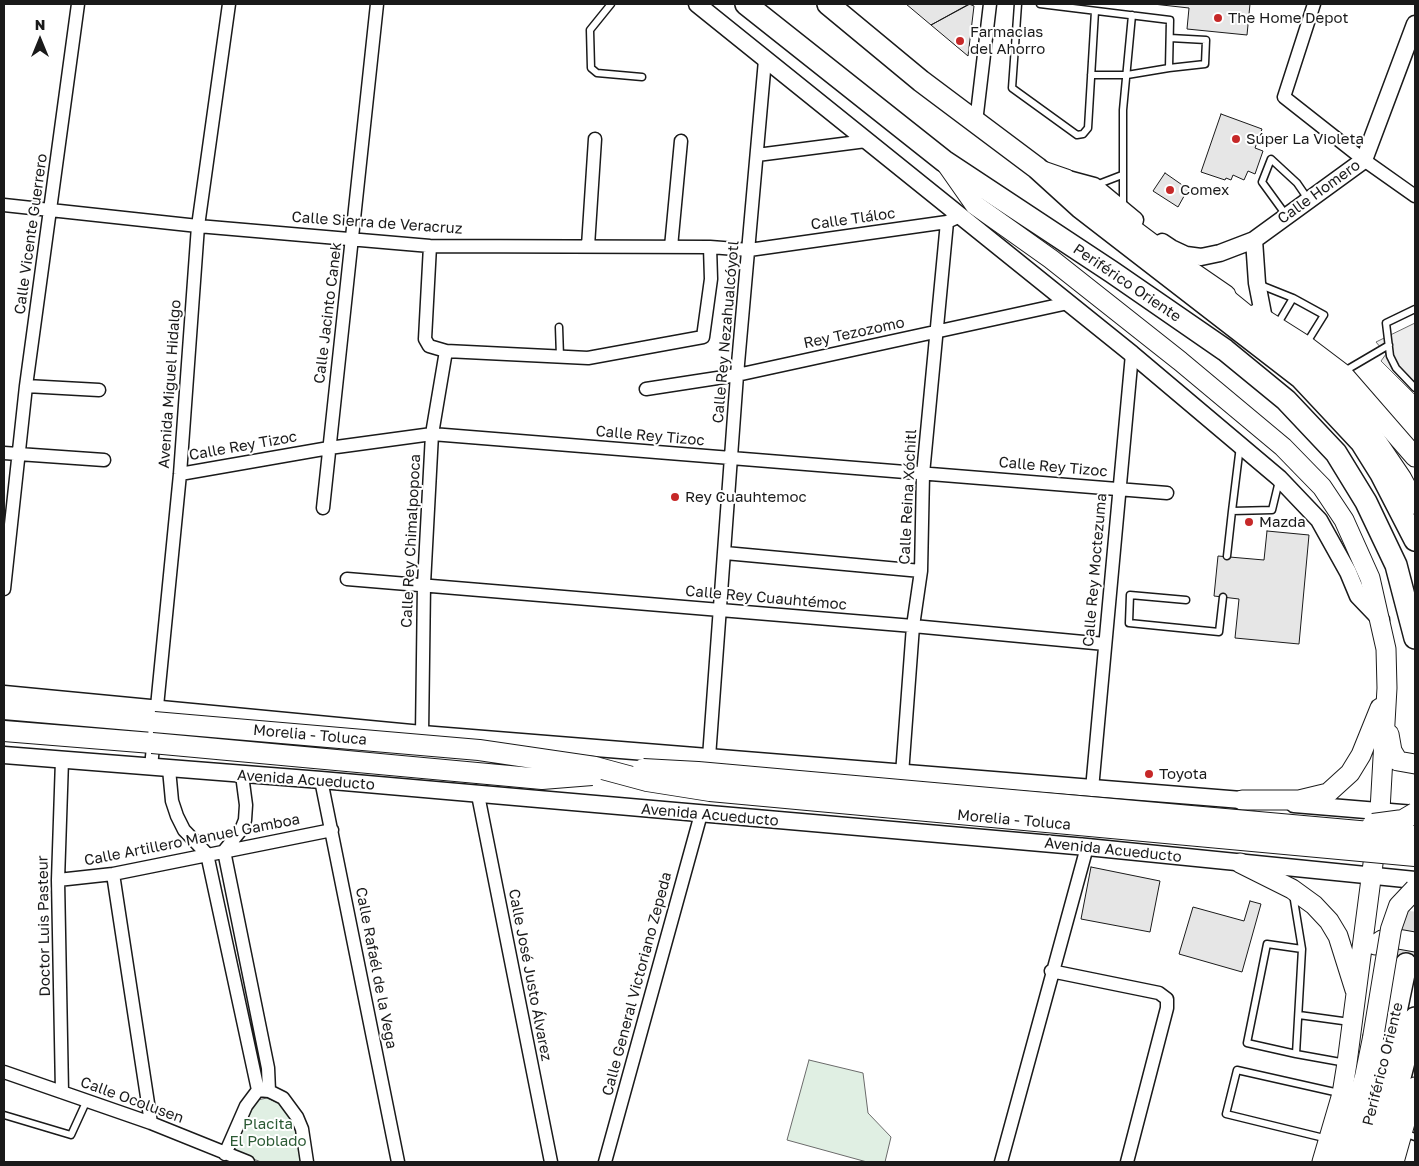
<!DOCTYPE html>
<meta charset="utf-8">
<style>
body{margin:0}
#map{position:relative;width:1419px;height:1166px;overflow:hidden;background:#fff;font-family:"Golos Text",sans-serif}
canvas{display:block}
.frame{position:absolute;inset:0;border:5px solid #1a1a1a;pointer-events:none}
.north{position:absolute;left:15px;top:15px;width:50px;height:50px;-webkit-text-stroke:4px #fff;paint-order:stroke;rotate:0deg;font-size:14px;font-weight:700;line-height:20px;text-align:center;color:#1a1a1a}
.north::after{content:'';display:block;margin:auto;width:18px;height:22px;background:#1a1a1a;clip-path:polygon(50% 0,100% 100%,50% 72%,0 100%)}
</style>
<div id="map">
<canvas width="1419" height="1166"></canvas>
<div class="frame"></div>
<div class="north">N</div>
</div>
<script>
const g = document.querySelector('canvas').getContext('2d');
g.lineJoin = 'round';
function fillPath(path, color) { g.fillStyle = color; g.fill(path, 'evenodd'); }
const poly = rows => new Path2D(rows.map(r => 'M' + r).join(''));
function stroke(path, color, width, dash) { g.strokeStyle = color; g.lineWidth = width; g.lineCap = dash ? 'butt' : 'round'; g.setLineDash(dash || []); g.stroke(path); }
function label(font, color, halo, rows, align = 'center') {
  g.font = font + ' "Golos Text",sans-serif'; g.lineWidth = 4; g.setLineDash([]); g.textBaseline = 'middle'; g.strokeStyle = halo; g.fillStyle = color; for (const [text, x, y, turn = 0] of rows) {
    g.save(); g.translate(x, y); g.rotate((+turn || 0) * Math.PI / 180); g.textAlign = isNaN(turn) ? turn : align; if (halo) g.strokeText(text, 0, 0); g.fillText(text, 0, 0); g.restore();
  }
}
const green = poly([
 [809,1060,863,1073,868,1113,891,1137,885,1162,867,1162,787,1140,809,1060],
 [267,1098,283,1105,295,1126,302,1162,261,1162,230,1150,248,1107,257,1100,267,1098]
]);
fillPath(green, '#e0efe3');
stroke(green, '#6a6a6a', 1);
const parking = poly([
 [1415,323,1415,395,1381,361,1386,354,1376,342,1415,323]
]);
fillPath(parking, '#ededed');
stroke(parking, '#6a6a6a', 1);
const building = poly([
 [906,4,970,4,931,25,906,4],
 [969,4,974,6,968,56,931,25,969,4],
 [1153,4,1250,4,1247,35,1187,29,1189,8,1153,4],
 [1221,114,1262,129,1255,148,1263,151,1255,174,1248,171,1244,180,1233,175,1231,180,1226,178,1225,180,1201,172,1221,114],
 [1165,173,1188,189,1178,207,1153,191,1165,173],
 [1267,531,1309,535,1299,644,1235,638,1239,599,1214,596,1218,556,1264,560,1267,531],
 [1091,867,1160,881,1150,932,1081,919,1091,867],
 [1250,901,1261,904,1242,972,1179,954,1193,907,1244,921,1250,901]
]);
fillPath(building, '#e6e6e6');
stroke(building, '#1a1a1a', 1);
stroke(poly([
 [1406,964,1415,878]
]), '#ddd', 21, [21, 11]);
const service = poly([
 [611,4,590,30,591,68,597,73,642,77],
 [1018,4,1012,88,1077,135,1083,134,1088,128,1095,11],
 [1040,4,1170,20,1169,68,1127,75,1091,75],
 [1169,68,1205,64,1206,40,1170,38],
 [1096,185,1122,175],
 [1123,206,1123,110,1132,15],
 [1286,215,1262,182,1271,159,1297,183,1308,199],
 [1258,284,1293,298,1324,315,1306,344],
 [1415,309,1386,323,1390,356,1396,368,1415,388],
 [1277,325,1293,298],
 [559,327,560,357],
 [1343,372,1389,345],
 [1240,446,1232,511,1272,510,1279,481],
 [1227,556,1232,511],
 [1186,600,1130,595,1129,623,1219,632,1223,597],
 [1293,894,1302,949,1296,1054,1247,1043,1267,944,1302,949],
 [1299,1015,1350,1022],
 [1296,1054,1346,1063],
 [4,1115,71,1135,87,1100],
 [1404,1133,1415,1137],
 [1328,1139,1226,1114,1237,1070,1339,1093]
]);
const minor = poly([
 [1314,4,1284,97,1364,160,1415,196],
 [976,122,990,4],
 [757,155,866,141],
 [4,205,198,226,430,246,710,247,749,250,947,222,960,216],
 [430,246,425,339,429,346,446,351,588,358,703,337,711,279,710,247],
 [588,246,595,139],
 [671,247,681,141],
 [26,386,99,390],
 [646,389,737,375,1068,303],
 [4,453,104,460],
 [180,474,329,448,432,434,1167,493],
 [323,508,377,4],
 [725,553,921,571],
 [347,579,913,626,1105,644],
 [4,589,26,386,78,4],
 [422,734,424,584,432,434,446,351],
 [709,757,737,375,765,60],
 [62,760,58,880,62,1092],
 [151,767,180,474,198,226,229,4],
 [169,769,172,801,177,816,184,830,207,854,258,1090],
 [902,774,913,626,921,571,923,474,947,222],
 [242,775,246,805,245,820,241,830,224,851,268,1068,269,1091],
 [321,780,398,1162],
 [1092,789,1132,354],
 [478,795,551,1162],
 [113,874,151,1123],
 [58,880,113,874,332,830],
 [1051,971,1159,993,1167,999,1167,1008,1127,1162],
 [4,1072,151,1123,248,1162],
 [225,1154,246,1106,258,1090,269,1091,283,1098,297,1117,302,1129,307,1162],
 [605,1162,701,814],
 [1001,1162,1087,847]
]);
const tertiary = poly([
 [697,4,1132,354,1279,478,1319,520,1348,572,1358,596,1381,620],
 [1068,179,1094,186,1135,220],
 [1254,240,1257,283,1264,319],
 [1162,242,1171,248,1186,255,1201,257,1220,253,1254,240,1364,160,1415,24],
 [4,694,422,734,1254,801],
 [4,755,321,780,1087,847,1415,880],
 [1294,804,1414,814]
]);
const secondary = poly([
 [947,165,975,205,1051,259,1180,361,1283,447,1322,487,1344,520,1370,578,1386,649,1387,688,1380,810,1347,1063,1342,1094,1322,1162],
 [1040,170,1066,179,1162,251,1226,295],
 [1256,314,1305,345,1342,373,1415,457],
 [1389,734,1392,751,1398,761,1415,764],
 [1242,800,1299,800,1328,793,1350,773,1361,755,1380,708],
 [1240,863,1292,889,1314,905,1329,921,1338,936,1355,990],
 [1375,945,1382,940,1398,939,1415,942],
 [1394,1162,1415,1087]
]);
const primary = poly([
 [1213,288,1331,384,1361,419,1401,478,1415,504],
 [4,709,154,722],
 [4,731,152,743],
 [1339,1162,1365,1077,1373,1038]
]);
const trunk = poly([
 [746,4,944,161,1112,272,1225,350,1286,400,1336,453,1366,502,1396,565,1415,638],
 [828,4,921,81,1037,168,1081,208,1301,378,1361,442,1381,474,1415,540],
 [1357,1162,1388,1050,1406,964],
 [1376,1162,1389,1121,1415,1018]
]);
stroke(service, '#1a1a1a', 9);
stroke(minor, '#1a1a1a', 15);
stroke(tertiary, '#1a1a1a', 19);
stroke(secondary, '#1a1a1a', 21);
stroke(primary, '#1a1a1a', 22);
stroke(trunk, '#1a1a1a', 24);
stroke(service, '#fff', 6);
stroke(minor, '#fff', 12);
stroke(tertiary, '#fff', 16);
stroke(secondary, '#fff', 19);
stroke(primary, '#fff', 20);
stroke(trunk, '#fff', 21);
const primaryBridge = poly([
 [154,722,479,750,595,767,647,781,710,791,1415,856],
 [152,743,542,779,592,775],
 [643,769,698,772,1415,836],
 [1373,824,1403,820,1415,813],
 [1373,1038,1391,929,1399,906,1415,889]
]);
stroke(primaryBridge, '#1a1a1a', 22, []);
stroke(primaryBridge, '#fff', 20);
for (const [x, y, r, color] of [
 [1218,18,5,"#c62828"],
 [960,41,5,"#c62828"],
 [1236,139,5,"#c62828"],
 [1170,190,5,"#c62828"],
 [675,497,5,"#c62828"],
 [1249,522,5,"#c62828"],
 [1149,774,5,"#c62828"]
]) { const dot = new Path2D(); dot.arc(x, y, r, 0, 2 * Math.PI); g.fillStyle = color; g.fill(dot); stroke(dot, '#fff', 2); }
label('15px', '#1a1a1a', '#fff', [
 ["The Home Depot",1228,18],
 ["Farmacias",970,32],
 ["del Ahorro",970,49],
 ["Súper La Violeta",1246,139],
 ["Comex",1180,190],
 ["Rey Cuauhtemoc",685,497],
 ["Mazda",1259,522],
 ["Toyota",1159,774]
], 'left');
label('15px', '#1a1a1a', '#fff', [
 ["Calle Homero",1319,192,-36],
 ["Calle Tláloc",853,219,-8],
 ["Calle Sierra de Veracruz",377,223,4],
 ["Calle Vicente Guerrero",31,234,-82],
 ["Periférico Oriente",1127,283,34],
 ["Calle Jacinto Canek",328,313,-83],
 ["Calle Rey Nezahualcóyotl",726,332,-85],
 ["Rey Tezozomo",854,333,-12],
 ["Avenida Miguel Hidalgo",170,384,-86],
 ["Calle Rey Tizoc",650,436,5],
 ["Calle Rey Tizoc",243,446,-10],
 ["Calle Rey Tizoc",1053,467,5],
 ["Calle Reina Xóchitl",908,497,-87],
 ["Calle Rey Chimalpopoca",411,541,-87],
 ["Calle Rey Moctezuma",1095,570,-85],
 ["Calle Rey Cuauhtémoc",766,598,5],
 ["Morelia - Toluca",310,735,5],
 ["Avenida Acueducto",306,780,4],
 ["Avenida Acueducto",710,815,5],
 ["Morelia - Toluca",1014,820,5],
 ["Calle Artillero Manuel Gamboa",192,840,-11],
 ["Avenida Acueducto",1113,850,6],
 ["Doctor Luis Pasteur",44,926,-91],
 ["Calle Rafaél de la Vega",376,968,79],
 ["Calle José Justo Álvarez",530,975,79],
 ["Calle General Victoriano Zepeda",637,984,-75],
 ["Periférico Oriente",1383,1064,-76],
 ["Calle Ocolusen",132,1100,20]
]);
label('15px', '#2b5a34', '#fff', [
 ["Placita",268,1124],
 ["El Poblado",268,1141]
]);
</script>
